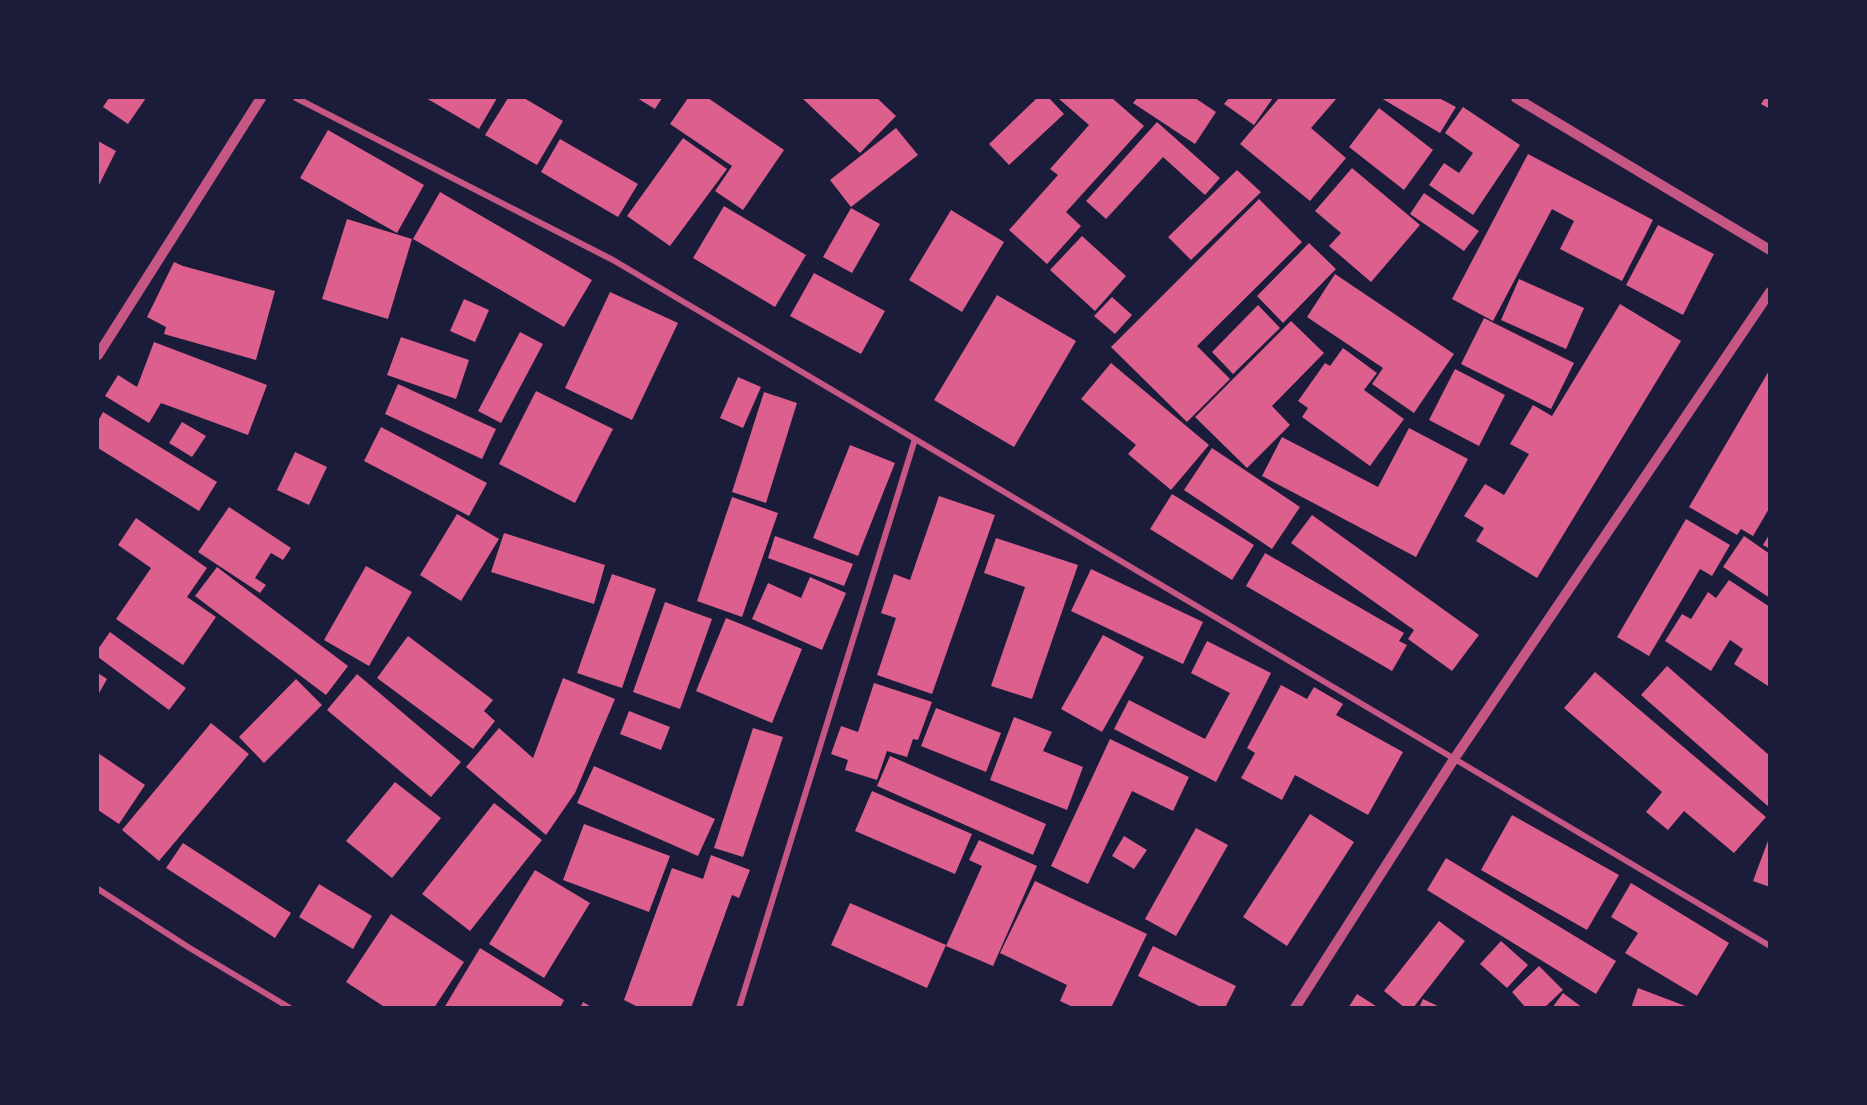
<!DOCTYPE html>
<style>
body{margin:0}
#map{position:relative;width:1867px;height:1105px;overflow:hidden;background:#1b1b3a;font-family:"Roboto Condensed",sans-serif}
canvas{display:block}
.frame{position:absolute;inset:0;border:99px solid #1b1b3a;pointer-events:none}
</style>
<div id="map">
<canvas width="1867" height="1105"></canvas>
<div class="frame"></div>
</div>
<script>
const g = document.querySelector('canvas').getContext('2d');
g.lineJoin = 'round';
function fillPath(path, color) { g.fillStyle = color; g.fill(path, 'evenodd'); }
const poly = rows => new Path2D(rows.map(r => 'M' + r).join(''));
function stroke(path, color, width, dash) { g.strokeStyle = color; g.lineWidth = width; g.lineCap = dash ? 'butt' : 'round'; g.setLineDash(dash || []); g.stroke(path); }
fillPath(poly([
 [109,98,146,98,128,124,103,107],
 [426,98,497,98,479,129],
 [508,98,524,98,563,121,537,165,485,135],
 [637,98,662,98,655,109],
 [688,98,708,98,784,150,743,210,715,191,732,166,670,124],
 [802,98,877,98,896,116,860,153],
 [1037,98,1049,98,1064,114,1009,165,989,144],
 [1058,98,1112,98,1144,126,1066,212,1081,226,1047,264,1009,230,1058,175,1050,169,1089,125],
 [1137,98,1195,98,1216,112,1195,144,1133,103],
 [1229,98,1273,98,1254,125,1224,104],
 [1279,98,1337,98,1311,128,1346,158,1310,201,1240,144],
 [1381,98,1439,98,1456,107,1440,133],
 [1765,98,1770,98,1770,109,1761,104],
 [1463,107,1520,145,1473,215,1429,185,1444,163,1459,173,1473,153,1445,133],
 [1379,108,1433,150,1404,190,1349,147],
 [1157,122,1220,178,1205,195,1163,157,1106,219,1086,201],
 [896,128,918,155,851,207,830,180],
 [328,130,424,185,397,233,300,178],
 [683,138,727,169,670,246,627,216],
 [560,139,638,184,618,217,541,172],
 [98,141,116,151,98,187],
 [1528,154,1653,220,1622,281,1560,249,1574,221,1552,209,1493,321,1452,299],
 [1352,168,1420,225,1371,282,1329,246,1341,233,1315,211],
 [1237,170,1261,192,1191,260,1168,237],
 [440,192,592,280,564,327,413,239],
 [1424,193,1479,231,1464,251,1410,214],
 [1259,199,1302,242,1197,346,1230,379,1187,422,1111,347],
 [724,206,806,255,775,307,693,258],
 [851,208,880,224,852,273,823,257],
 [951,210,1004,242,962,312,909,280],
 [347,219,412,239,388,319,322,299],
 [1658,225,1714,254,1683,315,1626,285],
 [1082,236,1126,276,1095,311,1050,270],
 [1309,243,1336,269,1283,323,1257,296],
 [174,262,183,266,275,291,256,360,164,334,166,327,147,317],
 [814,273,885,311,861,354,790,316],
 [1335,274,1454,354,1414,413,1372,384,1383,368,1307,317],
 [1519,279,1584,308,1566,349,1501,320],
 [610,292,678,323,632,420,565,388],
 [997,295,1076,341,1014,447,934,400],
 [1112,297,1132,315,1115,334,1094,316],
 [464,299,489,310,475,342,450,331],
 [1620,304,1681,341,1537,578,1476,541,1484,528,1464,516,1485,484,1504,495,1529,454,1510,444,1533,405,1552,416],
 [1258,305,1280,328,1233,374,1212,352],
 [1484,318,1574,363,1551,409,1461,364],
 [1291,321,1324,353,1272,406,1290,425,1247,468,1195,417],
 [520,332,543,344,501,423,478,411],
 [401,337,469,360,456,399,387,375],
 [154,342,267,385,248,435,161,403,149,423,105,396,118,375,137,387],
 [1343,348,1377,373,1364,390,1404,419,1370,466,1302,417,1308,408,1298,401,1325,363,1330,366],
 [1111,363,1209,445,1171,490,1128,454,1136,445,1081,399],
 [1455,369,1505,395,1479,446,1429,420],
 [1770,369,1770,507,1753,536,1741,529,1737,535,1689,507],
 [738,377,761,387,743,428,720,418],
 [398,384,496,429,482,459,385,414],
 [536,391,613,429,575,503,499,464],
 [764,392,797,403,766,503,732,492],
 [103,412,217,482,199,511,98,448,98,421],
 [182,422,206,436,192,457,169,443],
 [381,427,487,483,469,516,364,461],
 [1409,428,1468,459,1416,557,1262,476,1282,437,1378,487],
 [850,445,895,463,858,556,813,538],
 [1212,448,1300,507,1272,549,1184,490],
 [295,452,327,467,309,505,277,490],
 [1172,494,1254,545,1232,580,1150,529],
 [939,496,995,515,932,694,877,675,896,618,881,613,894,574,910,580],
 [732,497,778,513,742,617,697,601],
 [229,507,291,548,283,560,271,553,255,578,266,585,260,593,198,552],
 [457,514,499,539,461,601,420,575],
 [1312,515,1479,635,1452,671,1408,639,1414,630,1291,543],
 [136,518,207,568,187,597,216,617,183,665,116,619,151,568,118,545],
 [1686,519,1730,545,1712,576,1700,569,1649,656,1617,637],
 [504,533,605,565,594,604,491,572],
 [1770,533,1770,549,1763,545],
 [775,536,853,564,844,586,768,558],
 [1744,536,1770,554,1770,598,1723,567],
 [996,538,1078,565,1032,699,991,686,1025,587,984,573],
 [1265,553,1404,633,1399,641,1407,645,1392,671,1246,586],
 [366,566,412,592,369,666,324,640],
 [217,567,348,666,326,695,195,596],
 [1091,569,1203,622,1183,664,1071,611],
 [612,574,656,589,622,688,577,673],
 [810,577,846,593,822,650,752,619,768,583,801,598],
 [1729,580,1770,607,1768,686,1734,664,1743,649,1730,640,1711,671,1665,641,1682,614,1691,619,1708,592,1716,598],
 [665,602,712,619,680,709,633,692],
 [726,618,802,649,772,723,696,691],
 [110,632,186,688,169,710,98,657,98,649],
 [1103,635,1144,657,1102,732,1061,709],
 [408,636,493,700,484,711,495,721,473,749,377,678],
 [1207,641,1271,673,1216,782,1114,729,1129,700,1205,739,1230,693,1191,673],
 [1667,666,1770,756,1770,808,1641,695],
 [1595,672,1766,817,1734,853,1684,811,1668,830,1646,812,1662,792,1564,708],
 [98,673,107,679,98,695],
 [357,674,461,762,431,797,327,710],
 [563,678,615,699,575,793,546,835,466,767,499,728,533,758],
 [296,679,322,705,264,763,239,737],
 [874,683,932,702,918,740,913,739,907,757,887,751,877,780,845,770,848,760,831,754,841,726,858,732],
 [1281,685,1307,699,1314,687,1343,704,1336,715,1403,752,1368,815,1295,775,1282,800,1241,778,1255,753,1247,748],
 [936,708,1001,733,986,772,921,746],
 [629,711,670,727,661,750,620,734],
 [1014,717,1052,732,1043,751,1083,767,1067,810,990,780],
 [211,723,249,754,159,861,122,830],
 [753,728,783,737,743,857,714,848],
 [1110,739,1189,777,1173,811,1132,791,1088,884,1051,866],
 [98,753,145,785,119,824,98,810],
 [890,756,1046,824,1033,855,877,786],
 [594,766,715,819,698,856,577,803],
 [395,782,441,818,392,878,346,841],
 [872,791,972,834,955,874,855,831],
 [494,803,542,840,470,931,422,894],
 [1310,814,1354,842,1287,946,1243,917],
 [1512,815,1619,875,1587,930,1481,870],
 [584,824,670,856,649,912,563,880],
 [1196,828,1228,845,1176,936,1145,919],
 [1124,836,1147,850,1134,869,1112,856],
 [1769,838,1770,838,1770,887,1753,881],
 [979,840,1037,866,993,966,946,946,982,866,969,860],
 [183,843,291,913,275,938,166,868],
 [711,855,750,870,739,898,732,895,691,1008,640,1008,624,1000,672,868,703,879],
 [1446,858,1616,961,1596,994,1427,890],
 [535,870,590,903,544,978,489,944],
 [1035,881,1147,934,1111,1008,1075,1008,1060,1001,1067,985,1000,953],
 [1631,883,1729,943,1697,996,1625,953,1638,933,1611,917],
 [319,884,372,916,353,949,299,917],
 [850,903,946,945,927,988,831,945],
 [391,914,464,962,434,1008,386,1008,346,982],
 [1439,921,1465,941,1413,1008,1405,1008,1384,991],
 [1501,941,1528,965,1507,988,1480,964],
 [1153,946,1236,986,1225,1008,1203,1008,1138,976],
 [480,948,564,1000,560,1008,444,1008],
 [1539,966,1563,990,1544,1008,1526,1008,1512,992],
 [1638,988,1688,1007,1688,1008,1631,1008],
 [1563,993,1583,1008,1552,1008],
 [1357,994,1379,1008,1348,1008],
 [1423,999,1442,1008,1419,1008],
 [583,1002,593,1008,580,1008]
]), '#dd5f8e');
stroke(poly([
 [296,98,613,260,1770,946],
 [98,889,188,947,290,1008],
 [739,1008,915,439]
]), '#c65784', 6);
stroke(poly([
 [1516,98,1770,250],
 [98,355,261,98],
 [1295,1008,1454,759,1770,292]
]), '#c65784', 10);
</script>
